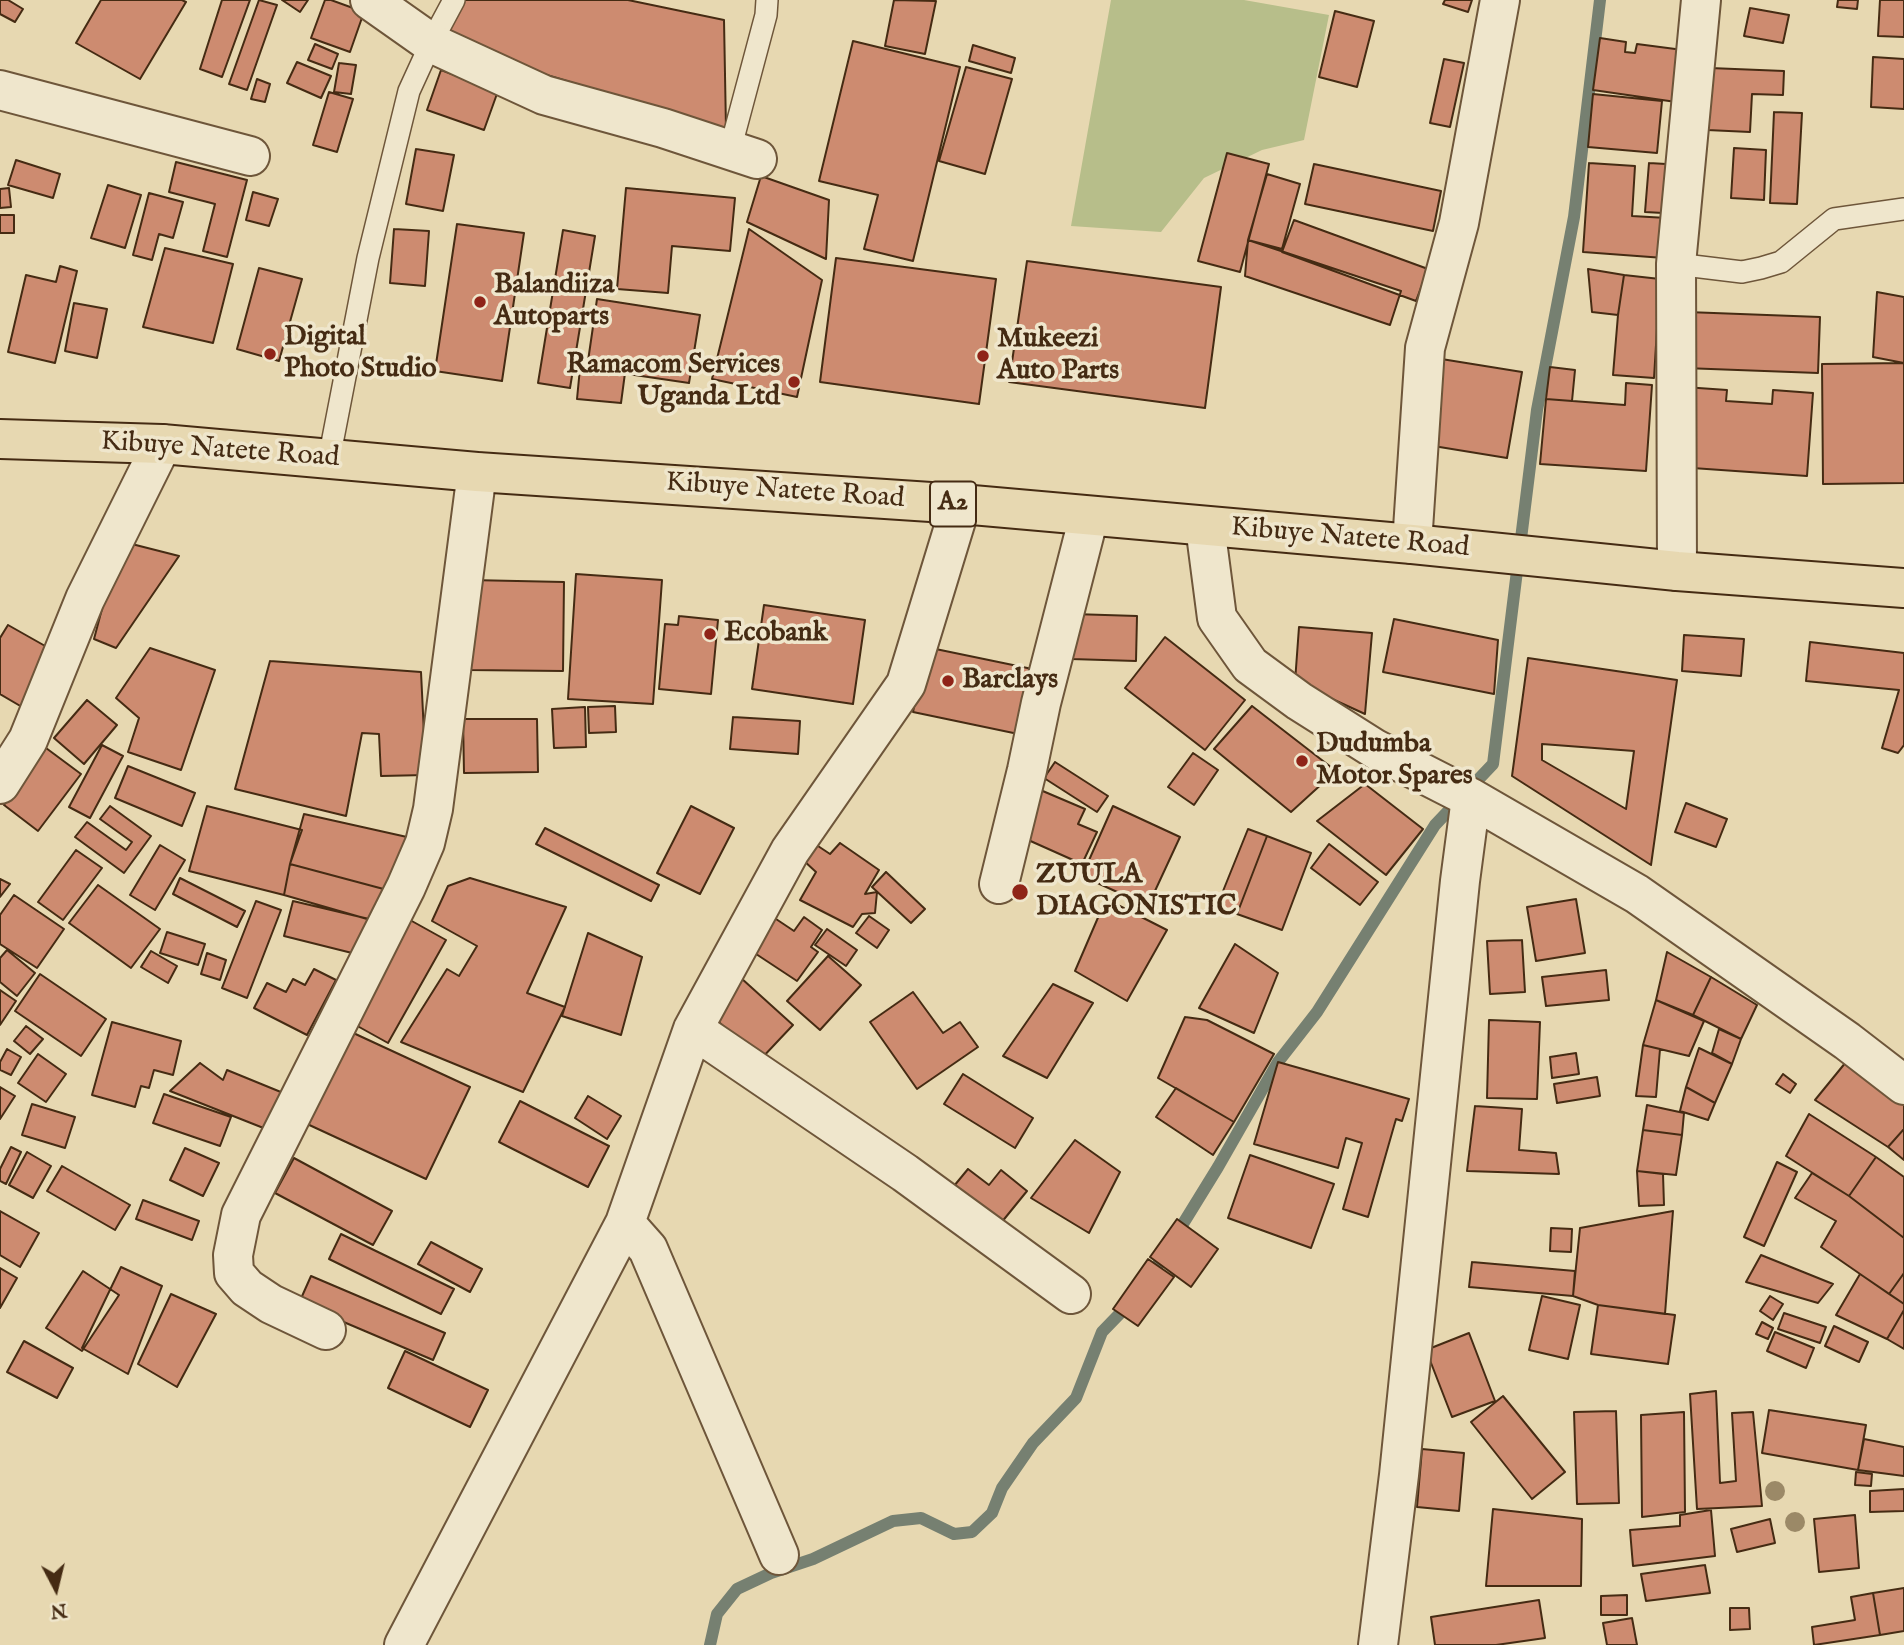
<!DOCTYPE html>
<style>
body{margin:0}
#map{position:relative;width:1904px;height:1645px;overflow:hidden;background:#e7d8b1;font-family:"IM FELL English",serif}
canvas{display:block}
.north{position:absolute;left:21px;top:1554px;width:70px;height:70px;-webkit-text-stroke:5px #efe6cc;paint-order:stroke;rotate:173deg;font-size:19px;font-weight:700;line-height:28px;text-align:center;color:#452b13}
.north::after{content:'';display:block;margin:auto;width:24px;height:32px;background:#452b13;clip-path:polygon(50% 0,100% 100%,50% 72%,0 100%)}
</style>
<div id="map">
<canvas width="1904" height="1645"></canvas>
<div class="north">N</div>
</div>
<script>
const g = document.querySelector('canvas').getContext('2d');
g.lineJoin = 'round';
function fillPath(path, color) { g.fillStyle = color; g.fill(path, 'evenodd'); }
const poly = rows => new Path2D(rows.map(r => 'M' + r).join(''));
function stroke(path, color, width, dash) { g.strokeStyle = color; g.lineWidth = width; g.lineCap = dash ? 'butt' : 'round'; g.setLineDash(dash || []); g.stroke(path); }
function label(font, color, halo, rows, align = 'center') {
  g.font = font + ' "IM FELL English",serif'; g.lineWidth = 7; g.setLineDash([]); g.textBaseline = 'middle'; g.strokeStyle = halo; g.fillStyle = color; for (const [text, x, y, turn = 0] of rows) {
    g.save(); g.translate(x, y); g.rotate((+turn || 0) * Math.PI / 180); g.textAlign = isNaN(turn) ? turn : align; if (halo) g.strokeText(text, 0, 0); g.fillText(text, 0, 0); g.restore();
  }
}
fillPath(poly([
 [1111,0,1244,0,1329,15,1304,140,1262,150,1204,178,1161,232,1071,226]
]), '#b7be8a');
stroke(poly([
 [1149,1279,1218,1167,1278,1062,1317,1012,1435,825,1493,764,1537,410,1574,217,1600,0],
 [710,1645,717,1614,737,1589,771,1573,813,1559,893,1521,921,1518,954,1534,972,1532,992,1513,1002,1488,1033,1443,1076,1398,1102,1332,1132,1301]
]), '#768071', 12);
const building = poly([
 [0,0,8,0,23,9,15,22,0,14,0,0],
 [101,0,182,0,186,2,140,79,76,43,101,0],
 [222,0,250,0,222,77,200,69,222,0],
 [259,0,277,5,247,90,229,84,259,0],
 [282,0,308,0,300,12,282,0],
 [325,0,331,0,364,12,350,52,311,38,325,0],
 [459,0,628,0,724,20,726,129,437,42,459,0],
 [894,0,936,1,925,54,885,46,894,0],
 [1445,0,1472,0,1468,12,1443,4,1445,0],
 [1838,0,1858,0,1857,9,1837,7,1838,0],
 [1880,0,1904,0,1904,37,1878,36,1880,0],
 [1750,8,1789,15,1783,43,1744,36,1750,8],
 [1335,11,1374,21,1357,87,1319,77,1335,11],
 [1600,38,1626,42,1625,52,1635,53,1637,44,1683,50,1676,102,1593,90,1600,38],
 [853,41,960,67,913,261,864,249,878,195,819,181,853,41],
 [315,44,338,54,332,69,308,60,315,44],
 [973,45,1015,58,1011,73,969,61,973,45],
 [1873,57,1904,59,1904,109,1871,107,1873,57],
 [1444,59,1464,63,1450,127,1430,123,1444,59],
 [297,62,331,76,321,98,287,83,297,62],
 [339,63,356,65,351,94,334,92,339,63],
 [966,67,1012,79,985,174,939,161,966,67],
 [1710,68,1784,71,1783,95,1752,94,1750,132,1707,130,1710,68],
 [441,70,498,91,484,130,427,110,441,70],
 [257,79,270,84,265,102,251,99,257,79],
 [329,92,353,99,337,152,313,145,329,92],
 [1593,94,1662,101,1657,153,1588,147,1593,94],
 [1774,112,1802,113,1797,204,1770,203,1774,112],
 [1734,148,1766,150,1764,200,1731,198,1734,148],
 [416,149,454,155,443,211,406,204,416,149],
 [1227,153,1269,164,1240,272,1198,261,1227,153],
 [16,160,60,174,53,198,8,185,16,160],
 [176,162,247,180,227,257,203,251,215,204,169,192,176,162],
 [1589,163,1635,166,1632,216,1667,218,1664,258,1583,252,1589,163],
 [1649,163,1666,164,1663,213,1645,212,1649,163],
 [1314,164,1441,191,1433,231,1305,204,1314,164],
 [1267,174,1300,184,1282,249,1248,240,1267,174],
 [761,176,829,200,826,259,747,222,761,176],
 [108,185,141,195,125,248,91,238,108,185],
 [9,188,11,207,0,208,0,189,9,188],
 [626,188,735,198,730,251,672,246,668,293,617,289,626,188],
 [253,192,278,199,269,226,246,220,253,192],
 [149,193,183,202,173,238,159,234,152,260,133,255,149,193],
 [0,215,14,215,14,233,0,233,0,215],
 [1294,220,1428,269,1416,301,1282,252,1294,220],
 [457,224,524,233,502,381,435,371,457,224],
 [394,229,429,231,425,286,390,283,394,229],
 [749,229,822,280,797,397,712,379,749,229],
 [563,230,595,236,570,388,538,383,563,230],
 [1248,240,1401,291,1390,325,1245,276,1248,240],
 [165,248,233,264,213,343,143,327,165,248],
 [836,258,996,279,979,404,820,382,836,258],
 [1027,261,1221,287,1205,408,1009,382,1027,261],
 [60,266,77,271,55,363,8,352,26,275,56,282,60,266],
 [259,268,302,279,279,361,237,349,259,268],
 [1588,269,1624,275,1618,315,1592,312,1588,269],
 [1624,275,1660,279,1654,378,1613,375,1618,315,1624,275],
 [1877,292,1904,297,1904,363,1873,357,1877,292],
 [597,299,700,315,689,383,587,368,597,299],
 [74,303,107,309,97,358,65,351,74,303],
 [1687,312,1820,317,1818,373,1684,368,1687,312],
 [1429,357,1522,372,1507,458,1415,443,1429,357],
 [1904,363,1904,483,1823,484,1822,364,1904,363],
 [1550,367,1575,370,1572,401,1546,399,1550,367],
 [580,368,625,373,621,403,577,399,580,368],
 [1626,383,1652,385,1646,471,1540,464,1546,399,1625,405,1626,383],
 [1684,387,1727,390,1726,401,1772,404,1773,390,1813,393,1807,476,1678,467,1684,387],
 [120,541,179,556,116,648,94,639,120,541],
 [576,574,662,580,653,704,568,699,576,574],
 [470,580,564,582,563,671,468,670,470,580],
 [764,605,865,620,853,704,752,689,764,605],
 [1073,614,1137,616,1136,661,1071,659,1073,614],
 [679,616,718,620,711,694,659,689,665,624,678,625,679,616],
 [1394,619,1498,640,1494,694,1383,672,1394,619],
 [8,625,54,651,22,707,0,694,0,638,8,625],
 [1299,627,1372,633,1365,714,1295,682,1299,627],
 [1684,635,1744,639,1741,676,1682,671,1684,635],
 [1165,637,1245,700,1205,750,1125,688,1165,637],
 [1810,642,1904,653,1904,745,1898,753,1882,748,1899,690,1806,681,1810,642],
 [926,647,1037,670,1023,735,913,712,926,647],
 [150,648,215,670,181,770,128,752,139,718,116,698,150,648],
 [1528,658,1677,680,1651,865,1512,776,1528,658],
 [1542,744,1634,751,1626,809,1542,760,1542,744],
 [270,661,421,672,426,775,381,776,379,734,362,733,346,816,235,789,270,661],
 [87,700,117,725,84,764,54,738,87,700],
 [615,706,616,732,589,733,588,707,615,706],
 [1252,706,1336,771,1291,812,1214,749,1252,706],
 [585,707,586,747,554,748,552,709,585,707],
 [733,717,800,721,798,754,730,749,733,717],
 [463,719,537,719,538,772,464,773,463,719],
 [102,745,123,756,90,818,69,807,102,745],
 [46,748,81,774,38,831,4,805,46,748],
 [1193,753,1218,770,1194,805,1168,787,1193,753],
 [1055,762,1108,796,1097,812,1044,778,1055,762],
 [128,766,195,793,182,826,115,798,128,766],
 [1365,784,1423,829,1386,875,1317,821,1365,784],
 [1038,789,1085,809,1078,824,1097,832,1082,864,1017,835,1038,789],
 [1686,803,1727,819,1716,847,1675,832,1686,803],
 [110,806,151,836,124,873,75,837,87,822,126,850,132,842,100,819,110,806],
 [207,806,302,830,290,864,284,895,189,871,207,806],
 [691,806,734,828,700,894,657,873,691,806],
 [1113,806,1180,837,1148,906,1082,876,1113,806],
 [304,814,407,837,391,891,290,864,304,814],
 [545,828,659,885,651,901,536,844,545,828],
 [1248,829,1267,836,1237,914,1217,906,1248,829],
 [1267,836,1311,853,1282,930,1237,914,1267,836],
 [840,843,879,870,865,894,877,892,875,913,862,914,853,927,800,900,816,872,803,860,815,844,830,854,840,843],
 [1329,844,1378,882,1360,905,1311,868,1329,844],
 [160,845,185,860,155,910,130,895,160,845],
 [76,850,102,868,63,920,38,902,76,850],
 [290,864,391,891,381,923,284,895,290,864],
 [886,872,925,909,911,923,872,887,886,872],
 [180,878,245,911,237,927,173,894,180,878],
 [470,878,566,907,527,993,565,1007,523,1092,401,1042,447,969,459,976,477,946,432,921,448,886,470,878],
 [0,879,10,884,0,897,0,879],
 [98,885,160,929,131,968,69,923,98,885],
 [14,895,64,929,37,968,0,944,0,915,14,895],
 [1106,899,1167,930,1127,1001,1075,971,1106,899],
 [1576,899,1585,953,1536,961,1527,907,1576,899],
 [256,901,281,910,247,998,222,988,256,901],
 [293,901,369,919,360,955,284,936,293,901],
 [401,915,446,940,388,1043,343,1018,401,915],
 [869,916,889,930,877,948,856,933,869,916],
 [773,917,794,931,804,917,822,930,811,947,818,952,797,981,750,950,773,917],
 [827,929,857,950,846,966,815,945,827,929],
 [167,932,205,944,198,965,160,953,167,932],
 [588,933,642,957,621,1035,562,1016,588,933],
 [1522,940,1525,992,1490,994,1487,941,1522,940],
 [1235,944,1278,973,1254,1033,1199,1008,1235,944],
 [7,950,35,973,17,996,0,982,0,958,7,950],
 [151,951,177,966,168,983,141,967,151,951],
 [1667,952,1711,977,1693,1015,1656,1000,1667,952],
 [207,953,226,960,220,980,201,974,207,953],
 [828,956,861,985,820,1030,787,1001,828,956],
 [314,969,336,980,307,1035,254,1008,267,983,286,992,293,979,305,985,314,969],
 [1606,970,1609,1000,1546,1006,1542,977,1606,970],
 [40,974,106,1019,81,1056,15,1011,40,974],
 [1711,977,1757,1005,1741,1039,1693,1015,1711,977],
 [741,978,793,1025,760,1060,709,1013,741,978],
 [1053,984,1093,1003,1047,1078,1003,1056,1053,984],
 [0,990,16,1001,0,1025,0,990],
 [913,992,943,1033,960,1022,978,1047,917,1089,870,1022,913,992],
 [1656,1000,1704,1021,1689,1056,1643,1045,1656,1000],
 [1185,1017,1207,1020,1274,1054,1234,1122,1158,1078,1185,1017],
 [1489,1020,1540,1022,1537,1099,1487,1098,1489,1020],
 [112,1022,181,1041,173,1075,154,1070,149,1088,141,1086,135,1107,92,1095,112,1022],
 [26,1026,43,1039,30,1054,14,1041,26,1026],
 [1719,1029,1741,1039,1732,1064,1712,1053,1719,1029],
 [349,1031,470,1087,426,1179,305,1123,349,1031],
 [1643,1045,1660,1049,1656,1097,1636,1096,1643,1045],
 [1699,1048,1732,1064,1715,1103,1686,1087,1699,1048],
 [7,1049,21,1057,11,1075,0,1070,0,1062,7,1049],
 [1576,1053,1579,1074,1552,1078,1550,1057,1576,1053],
 [38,1054,66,1074,46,1102,18,1083,38,1054],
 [1278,1062,1409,1099,1402,1121,1396,1119,1368,1217,1343,1209,1362,1143,1346,1138,1338,1168,1254,1144,1278,1062],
 [1846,1062,1904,1103,1904,1129,1888,1147,1815,1100,1846,1062],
 [200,1063,223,1080,227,1070,293,1097,271,1131,170,1091,200,1063],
 [963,1074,1033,1118,1015,1148,944,1104,963,1074],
 [1783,1074,1796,1084,1790,1093,1776,1084,1783,1074],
 [1597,1077,1600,1096,1557,1103,1554,1084,1597,1077],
 [0,1087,15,1096,0,1119,0,1087],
 [1686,1087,1715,1103,1708,1120,1680,1111,1686,1087],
 [1176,1088,1234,1122,1213,1155,1156,1117,1176,1088],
 [164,1094,231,1117,220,1146,153,1123,164,1094],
 [588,1096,621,1116,607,1139,575,1118,588,1096],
 [520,1101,609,1146,588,1187,499,1142,520,1101],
 [32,1104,75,1117,65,1148,22,1135,32,1104],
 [1647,1105,1684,1113,1682,1135,1643,1130,1647,1105],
 [1475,1106,1522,1109,1519,1150,1556,1153,1559,1174,1467,1171,1475,1106],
 [1809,1114,1876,1157,1849,1196,1786,1156,1809,1114],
 [1904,1129,1904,1160,1888,1147,1904,1129],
 [1643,1130,1682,1135,1676,1175,1637,1171,1643,1130],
 [1075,1140,1120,1172,1089,1233,1031,1198,1075,1140],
 [11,1147,21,1152,6,1184,0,1181,0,1169,11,1147],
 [185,1148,219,1163,203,1196,170,1180,185,1148],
 [27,1152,51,1166,33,1198,9,1185,27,1152],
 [1250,1155,1334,1184,1311,1248,1228,1218,1250,1155],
 [1876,1157,1904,1177,1904,1238,1849,1196,1876,1157],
 [294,1158,392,1211,373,1245,275,1193,294,1158],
 [1777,1162,1797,1172,1764,1246,1744,1237,1777,1162],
 [62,1166,130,1205,115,1230,47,1191,62,1166],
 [968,1169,989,1185,1001,1170,1027,1191,1001,1223,954,1186,968,1169],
 [1637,1171,1663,1174,1664,1205,1639,1206,1637,1171],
 [1812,1173,1849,1196,1904,1238,1904,1273,1889,1294,1821,1247,1836,1221,1795,1198,1812,1173],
 [143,1200,199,1221,192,1240,136,1219,143,1200],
 [0,1211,39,1233,20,1267,0,1255,0,1211],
 [1673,1211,1665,1314,1598,1305,1573,1296,1580,1228,1673,1211],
 [1177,1219,1218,1249,1191,1287,1150,1257,1177,1219],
 [1551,1228,1572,1229,1571,1252,1550,1251,1551,1228],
 [341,1234,454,1289,441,1314,329,1259,341,1234],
 [431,1242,482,1269,470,1292,418,1264,431,1242],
 [1761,1255,1833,1284,1818,1303,1746,1282,1761,1255],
 [1148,1259,1174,1277,1138,1326,1113,1309,1148,1259],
 [1472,1262,1575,1271,1573,1296,1469,1287,1472,1262],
 [121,1267,162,1286,128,1374,82,1348,121,1267],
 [0,1268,17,1278,0,1308,0,1268],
 [83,1271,119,1295,82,1351,46,1328,83,1271],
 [1904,1273,1904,1304,1889,1294,1904,1273],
 [1860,1274,1904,1304,1904,1310,1887,1339,1836,1315,1860,1274],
 [311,1276,445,1333,433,1360,299,1303,311,1276],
 [171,1294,216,1314,177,1387,138,1364,171,1294],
 [1542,1296,1580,1305,1568,1359,1529,1350,1542,1296],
 [1770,1296,1783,1304,1773,1320,1760,1311,1770,1296],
 [1598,1305,1675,1315,1668,1364,1591,1354,1598,1305],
 [1904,1310,1904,1349,1887,1339,1904,1310],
 [1784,1313,1826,1327,1820,1343,1778,1329,1784,1313],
 [1762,1322,1773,1328,1768,1339,1756,1334,1762,1322],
 [1834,1326,1868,1342,1859,1362,1825,1346,1834,1326],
 [1775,1332,1814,1348,1806,1368,1767,1351,1775,1332],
 [1469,1333,1495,1401,1452,1417,1426,1350,1469,1333],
 [24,1341,73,1368,57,1398,7,1372,24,1341],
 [405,1351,488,1390,470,1427,388,1388,405,1351],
 [1716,1391,1720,1483,1736,1481,1732,1413,1753,1412,1762,1506,1697,1509,1690,1394,1716,1391],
 [1503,1396,1565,1472,1532,1499,1471,1422,1503,1396],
 [1769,1410,1866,1425,1858,1470,1762,1453,1769,1410],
 [1616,1411,1619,1503,1577,1504,1574,1412,1616,1411],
 [1684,1412,1685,1512,1642,1517,1641,1415,1684,1412],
 [1864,1439,1904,1447,1904,1476,1858,1470,1864,1439],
 [1422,1449,1464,1453,1459,1511,1417,1507,1422,1449],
 [1856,1472,1872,1474,1871,1486,1855,1485,1856,1472],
 [1904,1489,1904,1511,1870,1512,1870,1491,1904,1489],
 [1493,1509,1582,1519,1581,1586,1486,1586,1493,1509],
 [1711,1510,1715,1556,1633,1566,1630,1530,1680,1526,1680,1515,1711,1510],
 [1855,1515,1859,1568,1819,1572,1814,1519,1855,1515],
 [1770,1519,1775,1543,1737,1552,1731,1529,1770,1519],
 [1705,1565,1710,1593,1646,1601,1641,1574,1705,1565],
 [1904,1588,1904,1631,1880,1635,1873,1593,1904,1588],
 [1873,1593,1880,1635,1814,1645,1812,1627,1855,1620,1851,1597,1873,1593],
 [1627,1595,1627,1615,1601,1615,1601,1596,1627,1595],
 [1539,1600,1545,1638,1496,1645,1435,1645,1431,1617,1539,1600],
 [1730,1608,1749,1608,1750,1629,1730,1630,1730,1608],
 [1632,1618,1637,1645,1607,1645,1603,1623,1632,1618]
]);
fillPath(building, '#cd8b70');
stroke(building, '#452b13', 2);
const lane = poly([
 [730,150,766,15,767,0],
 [1676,264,1742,272,1761,268,1781,262,1834,219,1904,209],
 [329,459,368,258,409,91,431,43,454,0]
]);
const street = poly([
 [370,0,431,43,544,95,663,128,757,159],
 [0,90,250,156],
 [1205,526,1217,618,1250,665,1299,701,1375,749,1471,798,1637,894,1847,1041,1904,1085],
 [1412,544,1425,348,1459,223,1500,0],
 [1677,571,1676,264,1701,0],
 [0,784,28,740,85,599,162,444],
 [999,884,1027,770,1041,703,1089,516],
 [693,1029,905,1173,1071,1294],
 [625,1223,648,1249,779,1555],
 [326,1330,271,1304,247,1288,234,1273,233,1255,241,1215,406,887,425,843,433,809,477,472],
 [404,1645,625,1223,693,1029,790,851,906,684,961,504],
 [1378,1645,1399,1475,1460,881,1471,798]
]);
const primary = poly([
 [0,439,162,444,477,472,961,504,1412,544,1677,571,1904,588]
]);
stroke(lane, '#6e563a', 24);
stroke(street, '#6e563a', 42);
stroke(primary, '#452b13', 42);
stroke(lane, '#efe6cc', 21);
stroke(street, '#efe6cc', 38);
stroke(primary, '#e7d8b1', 38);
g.fillStyle = '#9b8967';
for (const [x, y] of [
 [1775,1491],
 [1795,1522]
]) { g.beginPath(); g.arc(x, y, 10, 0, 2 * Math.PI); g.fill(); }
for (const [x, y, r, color] of [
 [480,302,7,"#8f2418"],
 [270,354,7,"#8f2418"],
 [983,356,7,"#8f2418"],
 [794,382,7,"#8f2418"],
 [710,634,7,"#8f2418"],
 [948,681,7,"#8f2418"],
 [1302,761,7,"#8f2418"],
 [1020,892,9,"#8f2418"]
]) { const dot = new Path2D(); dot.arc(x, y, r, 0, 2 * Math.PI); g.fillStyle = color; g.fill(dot); stroke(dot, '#efe6cc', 2.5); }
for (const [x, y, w] of [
 [953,504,46]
]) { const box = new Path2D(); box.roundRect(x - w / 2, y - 22.5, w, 45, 5); g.fillStyle = '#efe6cc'; g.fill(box); stroke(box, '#452b13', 2); }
label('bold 26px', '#452b13', null, [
 ["A2",953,504]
]);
label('bold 28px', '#452b13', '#efe6cc', [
 ["Balandiiza",494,286],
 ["Autoparts",494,318],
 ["Digital",284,338],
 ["Photo Studio",284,370],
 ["Mukeezi",997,340],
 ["Auto Parts",997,372],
 ["Ramacom Services",780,366,"right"],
 ["Uganda Ltd",780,398,"right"],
 ["Ecobank",724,634],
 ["Barclays",962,681],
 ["Dudumba",1316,745],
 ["Motor Spares",1316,777],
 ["ZUULA",1036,876],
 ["DIAGONISTIC",1036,908]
], 'left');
label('28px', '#452b13', '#efe6cc', [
 ["Kibuye Natete Road",220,451,4],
 ["Kibuye Natete Road",785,492,4],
 ["Kibuye Natete Road",1350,539,5]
]);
</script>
